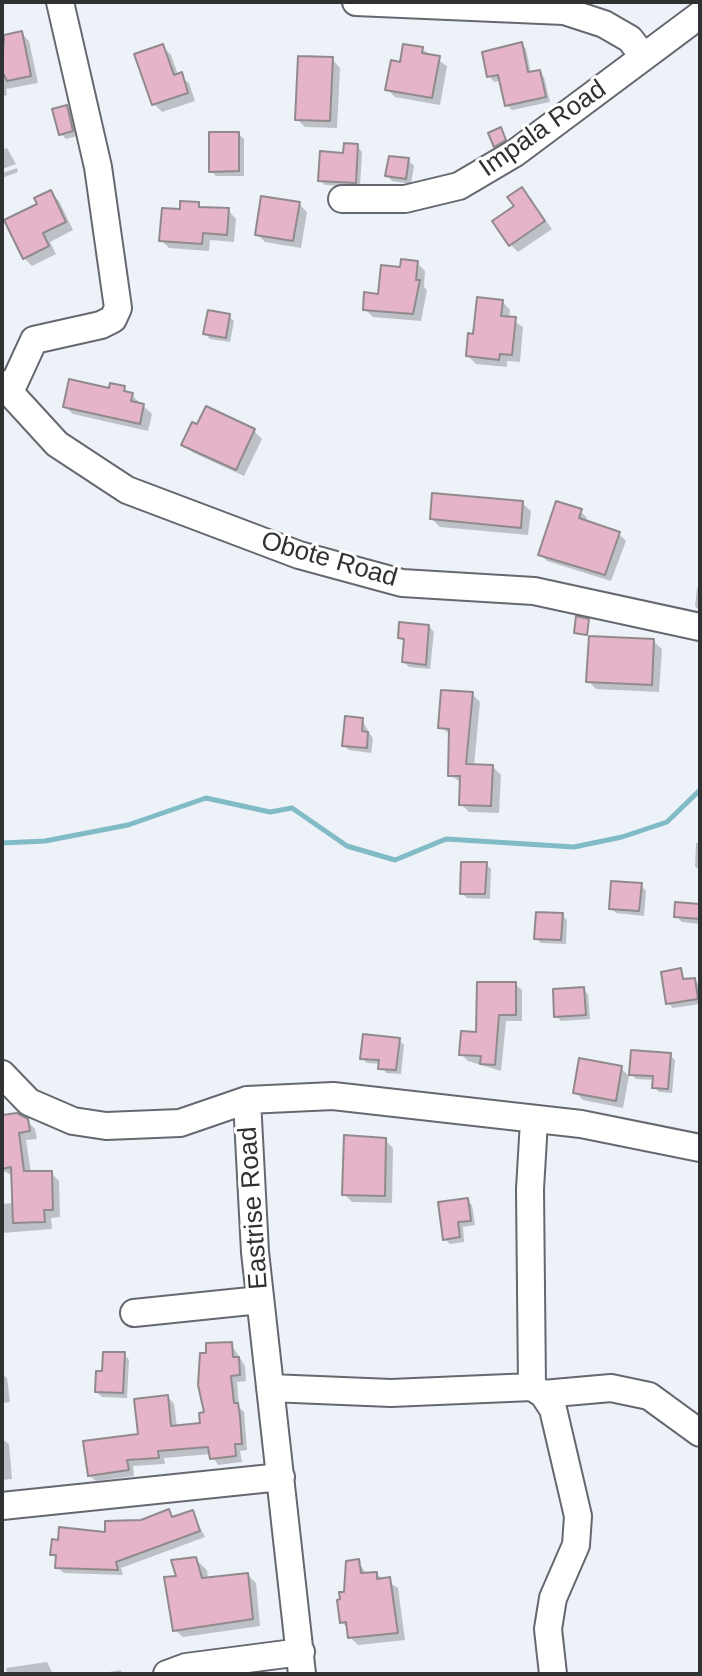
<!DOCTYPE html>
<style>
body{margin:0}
#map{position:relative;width:702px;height:1676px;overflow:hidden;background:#edf1f8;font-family:Helvetica,sans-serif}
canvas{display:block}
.frame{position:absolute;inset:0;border:4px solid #2f3133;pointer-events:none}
</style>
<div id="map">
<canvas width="702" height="1676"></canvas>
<div class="frame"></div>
</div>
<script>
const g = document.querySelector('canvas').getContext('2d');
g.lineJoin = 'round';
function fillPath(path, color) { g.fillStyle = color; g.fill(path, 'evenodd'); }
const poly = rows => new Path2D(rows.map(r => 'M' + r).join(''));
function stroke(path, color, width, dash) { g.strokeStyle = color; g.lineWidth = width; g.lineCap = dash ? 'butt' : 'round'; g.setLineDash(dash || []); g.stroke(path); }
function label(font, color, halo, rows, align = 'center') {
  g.font = font + ' Helvetica,sans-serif'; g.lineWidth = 6; g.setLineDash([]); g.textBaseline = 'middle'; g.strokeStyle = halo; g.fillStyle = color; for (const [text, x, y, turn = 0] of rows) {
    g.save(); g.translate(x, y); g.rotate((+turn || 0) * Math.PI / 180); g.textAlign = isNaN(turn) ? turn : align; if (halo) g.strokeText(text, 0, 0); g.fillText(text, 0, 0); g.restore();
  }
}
fillPath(poly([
 [21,33,29,41,38,83,6,89,7,95,2,97,2,47],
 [521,44,526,49,531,74,539,72,544,77,550,102,512,110,507,105,502,80,494,82,489,76],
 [163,47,171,55,178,75,189,83,195,101,162,112,154,104],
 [422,49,447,66,440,105,395,97,387,89,401,64],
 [332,59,340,68,337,128,305,127,297,119],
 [67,107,72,112,77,136,66,139,61,134],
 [239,134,244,139,244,176,216,176,211,171],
 [357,146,362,152,360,187,325,185,320,180],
 [7,148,16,164,2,169,2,150],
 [408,160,414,166,411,184,392,181,387,175],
 [17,168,18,172,2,178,2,173],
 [522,189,552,229,518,252,510,244],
 [51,193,59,201,73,230,50,242,56,254,32,266,24,258,40,205],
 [198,204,203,209,228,210,236,219,234,242,210,240,209,251,169,248,161,240,181,211],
 [299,204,307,212,301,248,265,242,257,234],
 [417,263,425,271,424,287,427,290,421,321,373,317,365,309,402,270],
 [502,301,510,310,509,318,523,327,520,362,507,361,507,367,476,364,468,356,475,336],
 [229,316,234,321,230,342,210,339,205,334],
 [124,388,152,414,148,431,73,414,65,406],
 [254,431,262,439,244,476,192,452,184,444],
 [522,503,531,511,528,535,440,527,432,519],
 [580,511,587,518,586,522,619,534,626,541,611,581,547,561,540,554],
 [697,588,700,588,700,611,695,606],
 [429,626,434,632,430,669,409,667,404,662,406,643,400,638],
 [653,641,662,649,659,692,596,689,588,681],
 [472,694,480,702,474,766,493,767,501,775,499,813,469,812,461,804,462,783,450,775,451,735,440,727],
 [362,720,373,739,371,753,349,750,344,745],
 [696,843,700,843,700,871,695,866],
 [486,864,491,869,490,899,467,898,462,893],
 [641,885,646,891,644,916,616,913,611,908],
 [700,906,700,924,682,922,676,916],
 [562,915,567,920,566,944,541,943,536,938],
 [680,971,686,981,694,980,699,985,700,1004,673,1008,668,1003],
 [515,984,522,990,522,1021,506,1021,501,1071,468,1061,461,1054],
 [583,989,588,994,590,1019,561,1021,556,1016],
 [399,1040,404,1045,401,1074,386,1073,381,1064,367,1063,362,1058],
 [670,1055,675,1060,672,1093,659,1092,654,1087,655,1080,636,1079,631,1074],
 [621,1068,629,1076,623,1108,583,1100,575,1092],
 [2,1117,27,1121,35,1129,37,1139,26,1140,31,1173,51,1173,59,1181,60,1217,51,1218,52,1229,2,1233,2,1204,14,1203,13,1176,2,1170],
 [385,1140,393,1148,392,1203,352,1202,344,1194],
 [467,1200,472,1205,475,1225,463,1227,464,1242,450,1244,445,1239],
 [231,1344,245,1366,246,1381,237,1382,239,1407,244,1412,247,1450,240,1451,242,1462,218,1465,211,1454,164,1458,165,1464,133,1466,134,1476,96,1481,89,1475,140,1436,168,1397,174,1404,177,1427,202,1425],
 [124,1354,129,1360,127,1398,102,1397,97,1392,103,1373],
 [2,1374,7,1378,10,1402,2,1403],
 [2,1439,9,1444,12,1479,2,1480],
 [169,1512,175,1518,192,1512,205,1537,121,1568,123,1575,64,1573,57,1567,58,1560,52,1554],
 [195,1559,207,1570,208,1579,248,1575,256,1583,260,1626,183,1637,175,1630,179,1577],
 [358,1561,367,1575,376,1574,398,1588,405,1640,358,1645,350,1637,349,1630,342,1622,346,1593],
 [47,1662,53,1674,7,1674,6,1668],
 [120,1670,124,1674,99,1674]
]), '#0003');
stroke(poly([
 [2,843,45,841,128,825,206,798,270,812,292,808,347,846,395,860,446,839,574,847,622,837,667,822,700,790]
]), '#80bbc6', 5);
const building = poly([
 [22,31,31,76,7,81,2,71,4,35,22,31],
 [522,42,528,72,540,70,546,97,505,106,498,75,487,77,482,52,522,42],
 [163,44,174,75,182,72,188,93,152,105,134,54,163,44],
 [403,44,423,47,422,53,440,56,432,98,385,90,391,60,400,62,403,44],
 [298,56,333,57,330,121,295,120,298,56],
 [67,105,73,131,59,135,52,109,67,105],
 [501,127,506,140,494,147,488,133,501,127],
 [209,132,239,132,239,171,209,172,209,132],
 [344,143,358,144,356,183,318,181,320,151,343,153,344,143],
 [389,156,409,158,406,179,385,176,389,156],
 [522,187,545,221,509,246,492,221,514,206,507,197,522,187],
 [51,190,66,222,43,233,49,246,23,259,4,220,37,204,34,198,51,190],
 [261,196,300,202,293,241,255,235,261,196],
 [180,201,199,202,199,207,229,208,227,235,203,233,202,244,159,241,162,208,180,209,180,201],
 [401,259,418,261,416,280,420,280,413,314,363,310,364,292,378,294,381,265,400,267,401,259],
 [477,297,503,300,501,316,516,317,512,355,500,354,499,360,466,356,468,333,473,334,477,297],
 [208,310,230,314,226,338,203,334,208,310],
 [69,379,109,388,110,383,125,386,124,391,133,393,131,401,144,404,140,424,63,407,69,379],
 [206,406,255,429,236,470,181,445,192,422,197,424,206,406],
 [432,493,523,501,521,528,430,519,432,493],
 [556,501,582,509,579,518,620,532,605,575,538,555,556,501],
 [576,616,589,619,587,635,574,633,576,616],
 [399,622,429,625,426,665,402,662,404,639,398,638,399,622],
 [589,636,654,639,652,685,586,682,589,636],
 [441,690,473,692,466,764,493,765,491,806,459,805,460,776,448,776,449,729,438,728,441,690],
 [345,716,363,718,362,731,368,732,367,748,342,746,345,716],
 [461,862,487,862,485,894,460,894,461,862],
 [611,881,642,883,639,911,609,909,611,881],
 [675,902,700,904,700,919,674,917,675,902],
 [536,912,563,913,561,940,534,939,536,912],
 [681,968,683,979,695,978,698,999,666,1004,661,972,681,968],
 [477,982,516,982,516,1015,499,1015,495,1065,480,1064,481,1056,459,1055,461,1031,476,1032,477,982],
 [584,987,586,1015,554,1017,553,989,584,987],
 [363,1034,400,1038,396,1070,378,1069,379,1060,360,1059,363,1034],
 [631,1050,671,1053,668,1089,652,1088,653,1076,629,1075,631,1050],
 [579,1058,622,1066,616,1101,573,1093,579,1058],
 [17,1113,28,1119,30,1131,19,1133,24,1171,52,1171,53,1210,44,1210,45,1222,13,1223,11,1167,2,1169,2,1115,17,1113],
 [344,1135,386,1138,385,1196,342,1195,344,1135],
 [468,1198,471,1221,458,1222,460,1237,443,1240,438,1202,468,1198],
 [232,1342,233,1357,239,1357,240,1375,231,1376,234,1403,238,1403,240,1417,242,1444,235,1444,236,1456,210,1459,208,1447,158,1451,159,1458,127,1460,129,1470,88,1476,83,1441,138,1434,134,1399,168,1395,171,1426,200,1423,199,1413,204,1412,198,1385,200,1353,206,1353,206,1343,232,1342],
 [103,1352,125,1352,123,1393,95,1392,96,1371,102,1371,103,1352],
 [169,1509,172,1517,193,1510,200,1531,116,1562,118,1570,55,1568,56,1555,50,1555,52,1539,58,1540,59,1527,105,1532,105,1521,141,1520,169,1509],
 [196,1557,202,1578,248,1573,253,1619,173,1631,164,1577,176,1576,171,1560,196,1557],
 [359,1559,361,1573,377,1572,377,1579,390,1577,398,1633,348,1638,346,1622,340,1623,337,1600,340,1599,339,1592,344,1592,346,1561,359,1559]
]);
fillPath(building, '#e5b4c8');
stroke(building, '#918a8d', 2);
const minor = poly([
 [356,2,564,11,604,24,630,39,643,56],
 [342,199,405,199,459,186,515,153,700,15],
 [2,384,57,444,127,490,299,555,402,583,534,591,700,627],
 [10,392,34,340,101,325,113,319,118,308,98,167,60,2],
 [2,1074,29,1102,73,1121,106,1126,180,1123,247,1100,333,1096,581,1124,700,1148],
 [247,1100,255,1252,302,1674],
 [134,1313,260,1300],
 [532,1387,530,1189,534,1121],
 [270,1388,391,1393,532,1387,543,1394,553,1409,578,1516,576,1545,553,1598,548,1629,553,1674],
 [543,1394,611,1388,649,1396,700,1433],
 [2,1506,281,1477],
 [167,1674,186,1667,301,1652]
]);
stroke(minor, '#65686e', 30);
stroke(minor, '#fff', 26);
label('26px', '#2f3133', '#fff', [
 ["Impala Road",543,129,-35],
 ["Obote Road",329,560,16],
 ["Eastrise Road",254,1208,-94]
]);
</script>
